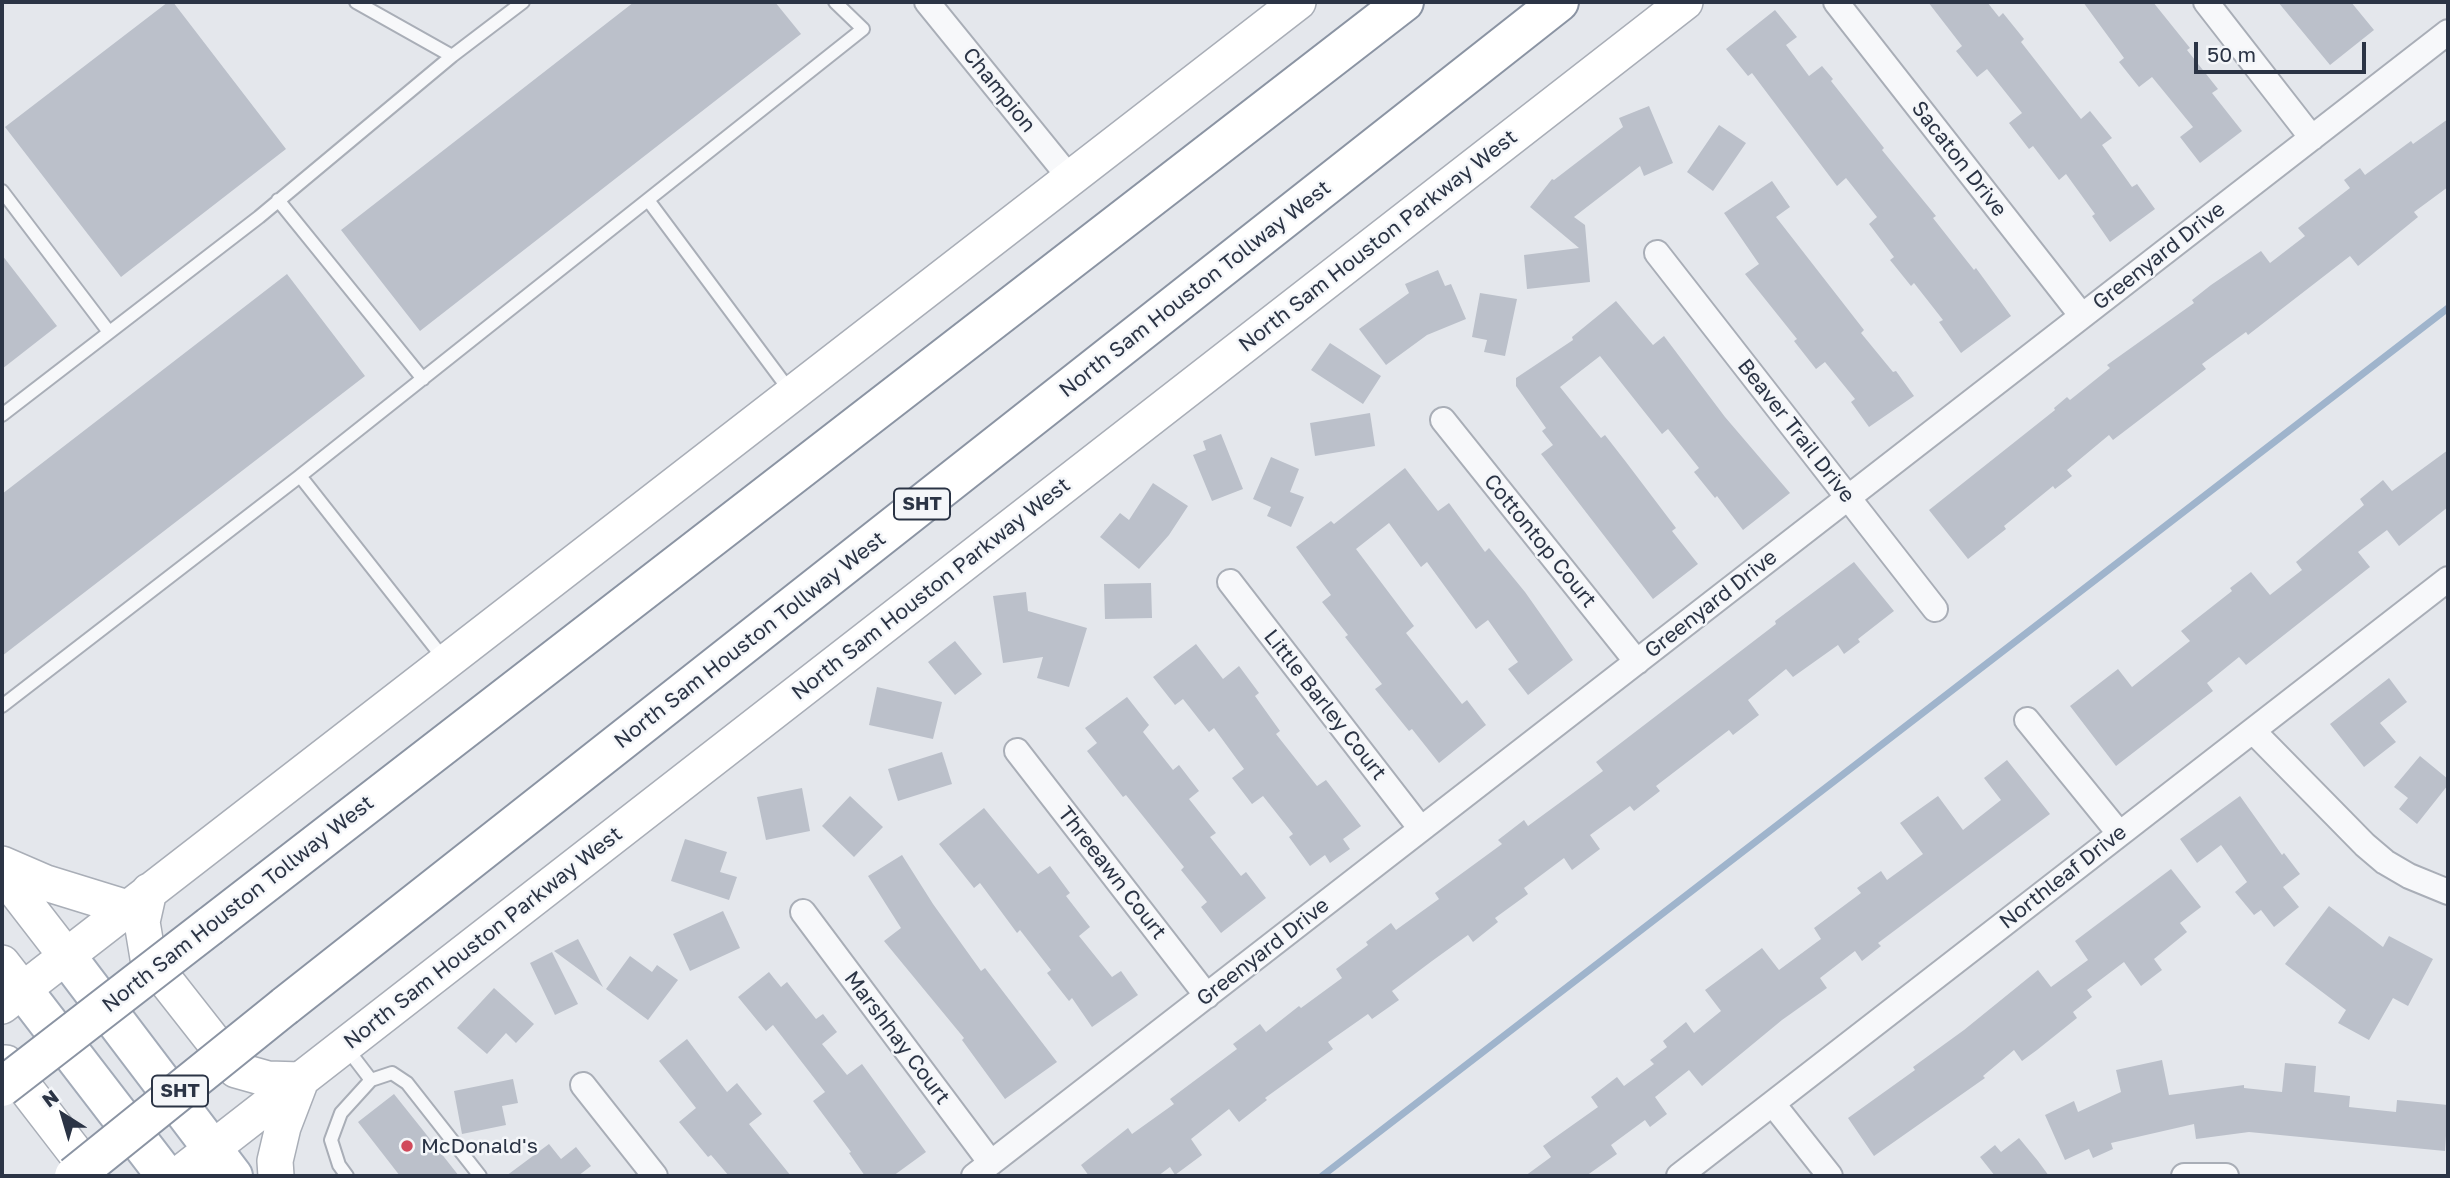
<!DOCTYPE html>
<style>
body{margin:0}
#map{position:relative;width:2450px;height:1178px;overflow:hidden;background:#e4e7ec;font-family:"Golos Text",sans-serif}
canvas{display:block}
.frame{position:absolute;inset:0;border:4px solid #2b3445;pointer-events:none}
.north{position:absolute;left:28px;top:1080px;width:70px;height:70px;-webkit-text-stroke:5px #f4f6f9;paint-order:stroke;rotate:323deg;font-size:19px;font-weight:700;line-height:28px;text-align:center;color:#2b3445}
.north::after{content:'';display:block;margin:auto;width:24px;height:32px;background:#2b3445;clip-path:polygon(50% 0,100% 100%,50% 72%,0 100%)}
.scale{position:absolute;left:2194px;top:42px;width:172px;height:32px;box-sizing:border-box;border:4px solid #2b3445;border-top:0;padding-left:9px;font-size:21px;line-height:24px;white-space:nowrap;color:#2b3445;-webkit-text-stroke:5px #f4f6f9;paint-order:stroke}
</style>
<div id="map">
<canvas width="2450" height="1178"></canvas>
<div class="frame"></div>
<div class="north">N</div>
<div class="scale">50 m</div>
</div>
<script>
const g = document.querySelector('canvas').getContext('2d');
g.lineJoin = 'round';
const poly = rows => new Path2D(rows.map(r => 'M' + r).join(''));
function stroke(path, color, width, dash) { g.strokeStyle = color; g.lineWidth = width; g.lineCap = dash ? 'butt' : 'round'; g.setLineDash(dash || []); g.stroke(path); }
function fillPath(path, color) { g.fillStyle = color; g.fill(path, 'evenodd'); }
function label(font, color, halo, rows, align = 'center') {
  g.font = font + ' "Golos Text",sans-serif'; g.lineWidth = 5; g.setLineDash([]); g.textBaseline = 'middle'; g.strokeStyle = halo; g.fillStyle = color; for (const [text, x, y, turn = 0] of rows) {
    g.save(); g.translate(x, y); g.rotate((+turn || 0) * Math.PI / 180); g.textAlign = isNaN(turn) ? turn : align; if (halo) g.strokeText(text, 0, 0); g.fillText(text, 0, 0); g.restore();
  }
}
stroke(poly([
 [1322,1176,2448,308]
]), '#9fb4cc', 7);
fillPath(poly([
 [168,2,173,2,286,149,121,277,5,127],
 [634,2,775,2,801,34,420,331,341,230],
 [1928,2,1987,2,1999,17,2003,13,2024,39,2021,42,2081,119,2090,111,2112,138,2102,145,2132,187,2137,184,2155,209,2110,242,2092,216,2095,214,2066,174,2059,180,2033,146,2029,149,2009,123,2022,113,1987,69,1977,77,1956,51,1962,46],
 [2083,2,2153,2,2190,48,2187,50,2218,89,2212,93,2242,131,2200,163,2180,137,2193,127,2152,77,2139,87,2119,62,2124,58],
 [2278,2,2351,2,2374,30,2330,65],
 [1775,10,1797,37,1786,45,1809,76,1822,66,1833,79,1831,81,1884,148,1882,150,1936,216,1933,218,1974,270,1976,268,2011,316,1961,353,1939,322,1943,320,1914,283,1911,286,1890,260,1894,257,1869,224,1877,217,1846,178,1837,186,1752,73,1748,76,1726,49],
 [1649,106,1673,163,1644,176,1640,166,1574,217,1585,225,1590,282,1527,289,1524,255,1579,248,1530,207,1552,179,1554,180,1623,127,1619,118],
 [2448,119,2448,187,2414,212,2418,217,2358,266,2350,256,2248,335,2246,332,2202,364,2206,369,2113,440,2109,435,2067,470,2072,476,2055,489,2053,486,2004,526,2006,529,1968,559,1929,510,2055,410,2054,408,2067,397,2070,400,2110,368,2107,365,2194,303,2192,300,2211,285,2261,251,2270,263,2305,236,2298,228,2350,188,2344,180,2360,168,2365,175,2411,141,2413,144],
 [1719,125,1746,143,1713,191,1687,172],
 [1772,181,1790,207,1776,217,1864,330,1861,333,1893,372,1896,371,1914,396,1869,427,1851,402,1855,399,1825,362,1816,369,1794,341,1797,339,1745,274,1759,264,1724,213],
 [2,255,57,326,2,369],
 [1438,270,1445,286,1451,284,1466,319,1427,335,1386,365,1359,329,1409,293,1405,284],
 [287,274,365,376,2,656,2,494],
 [1480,293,1517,299,1505,356,1484,352,1487,340,1472,337],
 [1616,301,1653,345,1664,336,1725,417,1790,493,1743,530,1717,496,1715,498,1694,472,1699,468,1668,429,1662,434,1600,356,1560,387,1601,438,1605,435,1626,462,1676,528,1672,531,1698,564,1653,599,1541,454,1553,445,1542,431,1546,428,1516,386,1516,378,1573,340,1572,337],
 [1330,343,1381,376,1363,404,1311,370],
 [1370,413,1375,446,1315,456,1310,423],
 [1221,434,1243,489,1212,501,1193,455,1206,450,1203,441],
 [2448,450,2448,507,2399,546,2387,530,2358,552,2370,567,2246,665,2239,657,2207,683,2213,691,2116,766,2070,706,2118,669,2132,687,2190,641,2181,631,2232,591,2230,588,2251,572,2270,595,2302,570,2296,562,2364,505,2360,499,2383,480,2392,491],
 [1271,457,1299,469,1290,492,1304,497,1291,527,1267,516,1271,507,1253,499],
 [1405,468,1438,511,1449,503,1485,552,1489,548,1525,592,1573,660,1528,695,1508,669,1518,662,1488,620,1476,629,1427,562,1421,567,1389,523,1356,549,1414,626,1406,633,1462,704,1467,700,1486,725,1439,763,1412,729,1409,731,1375,689,1382,684,1345,637,1348,635,1322,602,1331,595,1296,547,1331,521,1334,524],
 [1153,483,1188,506,1169,535,1139,569,1100,537,1120,513,1129,520],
 [1854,562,1894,611,1858,639,1860,642,1844,654,1838,645,1793,677,1786,669,1748,700,1759,715,1733,735,1729,730,1656,786,1660,791,1634,811,1630,806,1590,835,1600,849,1572,870,1564,858,1524,888,1528,894,1495,918,1498,922,1473,942,1468,935,1432,961,1392,991,1399,1000,1372,1019,1368,1014,1328,1042,1333,1049,1265,1098,1267,1100,1239,1122,1229,1109,1191,1139,1202,1155,1175,1175,1170,1167,1158,1176,1089,1176,1081,1165,1128,1128,1132,1134,1174,1104,1170,1099,1237,1049,1233,1044,1260,1024,1266,1032,1299,1006,1301,1008,1342,978,1336,969,1368,945,1366,942,1391,923,1396,930,1439,899,1435,893,1502,844,1498,840,1524,820,1528,826,1603,771,1596,762,1776,624,1775,621],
 [1151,583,1152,618,1105,619,1104,584],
 [1026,592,1028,611,1087,628,1069,687,1037,678,1043,657,1003,663,993,596],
 [955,641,982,674,955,695,928,662],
 [1196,644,1223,679,1239,666,1259,693,1255,696,1280,731,1276,734,1317,786,1326,780,1361,826,1343,839,1350,849,1330,863,1325,855,1310,866,1289,837,1293,834,1263,796,1252,804,1232,778,1244,769,1214,728,1209,732,1183,699,1175,705,1153,677],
 [2389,678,2407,702,2380,723,2396,742,2364,767,2330,724],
 [877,687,942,702,933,739,869,725],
 [1127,697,1149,725,1143,732,1173,770,1179,765,1199,791,1189,799,1216,833,1210,837,1241,876,1246,872,1266,898,1221,933,1201,907,1207,902,1181,870,1184,867,1126,795,1123,797,1087,751,1097,743,1085,728],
 [942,752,952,784,898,801,888,769],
 [2420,756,2448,779,2448,785,2417,824,2399,809,2408,798,2394,787],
 [2007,760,2050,814,1878,943,1881,946,1862,961,1855,951,1820,978,1827,988,1782,1020,1702,1086,1689,1070,1655,1097,1667,1114,1650,1127,1645,1120,1611,1145,1617,1154,1586,1176,1525,1176,1551,1157,1543,1146,1598,1107,1591,1097,1617,1077,1624,1086,1654,1064,1650,1060,1667,1047,1663,1041,1686,1022,1694,1033,1721,1011,1705,990,1762,948,1779,970,1821,939,1814,928,1861,893,1857,888,1881,871,1887,880,1923,854,1900,823,1938,796,1963,830,2001,800,1984,778],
 [802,788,810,831,766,840,757,797],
 [850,796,883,827,854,857,822,826],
 [2240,796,2282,855,2284,853,2300,874,2283,887,2299,907,2274,927,2261,910,2254,915,2235,892,2247,882,2221,845,2197,863,2180,839],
 [984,808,1038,874,1050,866,1070,893,1066,896,1090,927,1079,936,1112,977,1121,971,1138,995,1092,1027,1072,998,1069,1001,1047,973,1051,970,1020,930,1017,933,980,883,974,888,939,844],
 [685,839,727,852,720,872,737,877,729,900,671,881],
 [902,855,933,904,981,971,985,968,1057,1062,1005,1099,962,1040,964,1038,884,941,901,928,868,876],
 [2171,869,2201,907,2180,923,2187,932,2154,959,2162,970,2141,986,2124,962,2087,990,2092,997,2073,1012,2077,1018,2037,1050,2022,1061,2014,1050,1983,1076,1985,1078,1874,1156,1848,1118,1915,1070,1913,1067,1964,1030,2038,970,2051,987,2088,960,2075,941],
 [2329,906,2383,947,2389,936,2433,959,2408,1006,2393,998,2369,1040,2338,1023,2346,1010,2285,964],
 [723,911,740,948,690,971,673,934],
 [578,939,603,987,554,951],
 [552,952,578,1004,555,1015,530,963],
 [630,956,652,972,657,965,678,980,648,1020,606,989],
 [769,972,781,987,787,982,816,1019,823,1014,837,1032,822,1044,847,1075,862,1064,926,1152,893,1176,865,1176,849,1153,851,1152,813,1101,825,1092,773,1025,766,1031,738,997],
 [494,988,534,1024,516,1043,506,1033,487,1054,457,1028],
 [687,1039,727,1092,737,1083,762,1114,749,1124,791,1176,729,1176,711,1155,708,1157,679,1122,696,1108,659,1061],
 [2162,1060,2169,1095,2244,1085,2244,1088,2282,1092,2285,1063,2316,1066,2314,1092,2350,1096,2349,1107,2396,1112,2397,1100,2448,1105,2445,1151,2249,1132,2196,1139,2194,1124,2111,1143,2113,1149,2093,1158,2089,1149,2065,1160,2045,1115,2074,1101,2078,1112,2121,1092,2116,1070],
 [513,1079,518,1103,502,1106,506,1125,462,1134,454,1091],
 [394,1094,422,1129,459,1176,400,1176,358,1122],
 [2019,1138,2038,1161,2049,1176,1995,1176,1980,1157,1995,1145,2001,1152],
 [549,1144,561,1159,576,1147,591,1166,578,1176,506,1176]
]), '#bbc0ca');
const lane = poly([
 [452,56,523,2],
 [2,191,109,332],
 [278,200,423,379],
 [648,200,790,391],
 [2,415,259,217,452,56,356,2],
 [300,476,863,29,835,2],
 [2,706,300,476,444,659],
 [345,1046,371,1080,341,1113,331,1140,339,1165,347,1176],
 [371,1080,392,1073,407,1083,480,1176]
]);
const street = poly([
 [927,2,1070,178],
 [1836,2,2082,316],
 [2206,2,2312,138],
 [1657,253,1935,609],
 [1443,420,1637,662],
 [1230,582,1421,829],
 [2027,720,2119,833],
 [2253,731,2365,845,2385,862,2409,876,2448,892],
 [1017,751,1207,996],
 [803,912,991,1163],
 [583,1085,655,1176],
 [1773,1104,1830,1176],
 [974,1176,2448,32],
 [1679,1176,2448,579],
 [2184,1176,2226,1176]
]);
const secondary = poly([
 [2,864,46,883,127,908],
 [2,873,67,957],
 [149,891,142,922,148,958,236,1070,268,1079,301,1080,283,1127,275,1161,276,1176],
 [2,963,23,990],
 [2,1006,1298,2],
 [2,1063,6,1063,77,1155,86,1176],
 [177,1176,1685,2]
]);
const primary = poly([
 [67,957,233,1176],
 [23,990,166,1176]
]);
const highway = poly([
 [210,926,1404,2],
 [285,1006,1559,2]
]);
stroke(lane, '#a9aeb7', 16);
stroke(street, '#a9aeb7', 28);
stroke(secondary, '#a9aeb7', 38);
stroke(primary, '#a3abb8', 42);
stroke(highway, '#8b94a3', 42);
stroke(lane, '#f7f8fa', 12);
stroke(street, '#f7f8fa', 24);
stroke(secondary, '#fff', 35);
stroke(primary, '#fff', 38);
stroke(highway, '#fff', 38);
const highwayBridge = poly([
 [2,1087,210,926],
 [74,1176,285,1006]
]);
stroke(highwayBridge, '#8b94a3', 42, []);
stroke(highwayBridge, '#fff', 38);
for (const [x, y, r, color] of [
 [407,1146,7,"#d1495b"]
]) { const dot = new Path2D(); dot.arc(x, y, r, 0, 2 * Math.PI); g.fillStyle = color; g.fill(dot); stroke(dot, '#f4f6f9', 2.5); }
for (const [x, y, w] of [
 [922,504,56],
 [180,1091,56]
]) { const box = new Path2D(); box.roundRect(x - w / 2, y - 15.5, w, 31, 5); g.fillStyle = '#f4f6f9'; g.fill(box); stroke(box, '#2b3445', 2); }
label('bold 19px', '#2b3445', null, [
 ["SHT",922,504],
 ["SHT",180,1091]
]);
label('21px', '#2b3445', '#f4f6f9', [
 ["Champion",999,90,51],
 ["Sacaton Drive",1959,159,52],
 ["North Sam Houston Parkway West",1378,241,-38],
 ["Greenyard Drive",2159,256,-38],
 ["North Sam Houston Tollway West",1195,289,-38],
 ["Beaver Trail Drive",1796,431,52],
 ["Cottontop Court",1540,541,51],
 ["North Sam Houston Parkway West",931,589,-38],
 ["Greenyard Drive",1711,604,-38],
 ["North Sam Houston Tollway West",750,640,-38],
 ["Little Barley Court",1325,705,52],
 ["Threeawn Court",1112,873,52],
 ["Northleaf Drive",2063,877,-38],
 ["North Sam Houston Tollway West",238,904,-38],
 ["North Sam Houston Parkway West",483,938,-38],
 ["Greenyard Drive",1263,952,-38],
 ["Marshhay Court",897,1038,53]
]);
label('21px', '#2b3445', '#f4f6f9', [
 ["McDonald's",421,1146]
], 'left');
</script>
